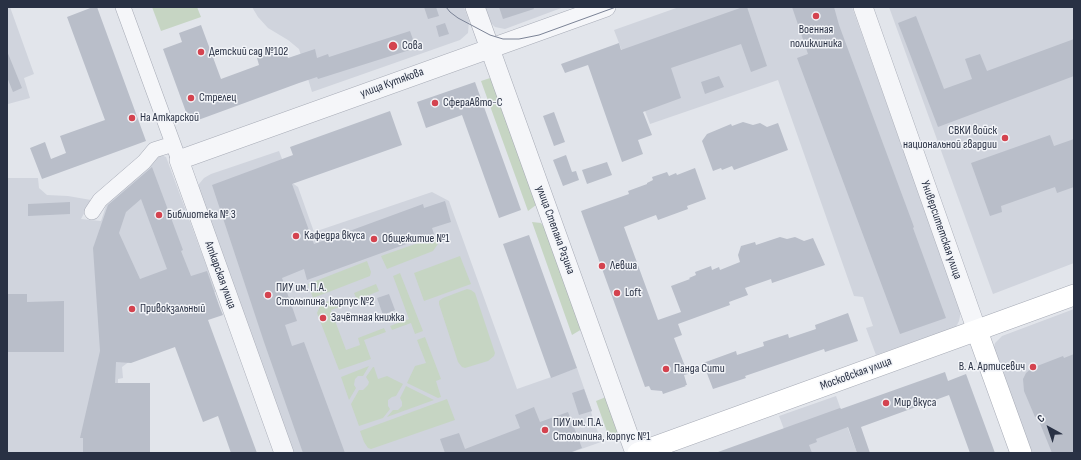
<!DOCTYPE html>
<meta charset="utf-8">
<style>
body{margin:0}
#map{position:relative;width:1081px;height:460px;overflow:hidden;background:#e2e5eb;font-family:"Sofia Sans Condensed",sans-serif}
canvas{display:block}
.frame{position:absolute;inset:0;border:8px solid #293144;pointer-events:none}
.north{position:absolute;left:1029px;top:408px;width:40px;height:40px;-webkit-text-stroke:3px #f2f4f8;paint-order:stroke;rotate:320deg;font-size:11px;font-weight:700;line-height:16px;text-align:center;color:#293144}
.north::after{content:'';display:block;margin:auto;width:14px;height:18px;background:#293144;clip-path:polygon(50% 0,100% 100%,50% 72%,0 100%)}
</style>
<div id="map">
<canvas width="1081" height="460"></canvas>
<div class="frame"></div>
<div class="north">С</div>
</div>
<script>
const g = document.querySelector('canvas').getContext('2d');
g.lineJoin = 'round';
function fillPath(path, color) { g.fillStyle = color; g.fill(path, 'evenodd'); }
const poly = rows => new Path2D(rows.map(r => 'M' + r).join(''));
function stroke(path, color, width, dash) { g.strokeStyle = color; g.lineWidth = width; g.lineCap = dash ? 'butt' : 'round'; g.setLineDash(dash || []); g.stroke(path); }
function label(font, color, halo, rows, align = 'center') {
  g.font = font + ' "Sofia Sans Condensed",sans-serif'; g.lineWidth = 3; g.setLineDash([]); g.textBaseline = 'middle'; g.strokeStyle = halo; g.fillStyle = color; for (const [text, x, y, turn = 0] of rows) {
    g.save(); g.translate(x, y); g.rotate((+turn || 0) * Math.PI / 180); g.textAlign = isNaN(turn) ? turn : align; if (halo) g.strokeText(text, 0, 0); g.fillText(text, 0, 0); g.restore();
  }
}
fillPath(poly([
 [7,7,10,7,34,74,24,78,30,98,8,104],
 [252,7,464,7,469,21,468,33,460,40,312,92,299,49,288,40,268,28,258,17],
 [485,7,564,7,505,29,495,27,490,22],
 [679,7,852,7,961,311,959,321,956,327,876,355,866,328,873,326,863,297,854,296,778,80,650,124,614,30],
 [889,7,1074,7,1074,263,993,294],
 [279,151,291,182,298,187,314,232,432,192,449,201,517,389,577,368,592,411,591,412,601,442,570,453,294,453,198,191,199,184,204,178,211,174],
 [159,154,166,157,216,292,134,322,130,361,122,367,123,378,118,379,117,447,112,447,111,453,7,453,7,178,38,178,39,188,47,195,68,196,91,200,81,219,101,221,108,200],
 [1074,309,1074,453,1030,453,993,352,995,343,1002,336],
 [836,396,857,453,793,453,779,416]
]), '#d0d4dd');
fillPath(poly([
 [152,7,197,7,201,17,161,31],
 [493,77,536,205,528,211,481,81],
 [532,222,541,223,547,231,582,329,572,335],
 [438,236,438,244,433,251,387,269,381,256],
 [460,256,471,284,424,301,414,273],
 [367,261,371,272,370,276,313,298,308,284],
 [400,273,423,331,415,334,411,323,392,330,390,326,409,319,393,276],
 [376,284,379,291,357,300,354,293],
 [467,289,471,290,475,293,495,353,494,356,488,361,465,368,462,367,458,362,439,304,439,301,443,298],
 [337,298,344,300,348,304,331,310,346,350,360,345,358,338,384,328,386,332,364,340,371,359,339,370,317,313,320,306,323,303],
 [425,337,441,379,436,381,441,397,438,398,407,383,415,366,426,363,417,340],
 [369,366,363,376,358,376,355,379,354,385,356,388,349,400,341,377],
 [373,367,374,367,378,379,387,376,403,384,396,396,392,397,388,400,388,406,390,409,383,418,359,426,351,404,359,390,363,390,368,385,369,382,366,377],
 [406,386,434,400,387,417,393,410,398,410,402,406,402,402,400,398],
 [606,397,620,437,610,440,596,401],
 [447,399,455,420,371,449,368,448,364,442,360,431]
]), '#c6d5c3');
fillPath(poly([
 [93,7,97,7,146,141,42,179,30,148,45,142,51,159,66,153,60,136,105,120,67,17],
 [424,7,436,7,439,16,428,19],
 [499,7,533,7,534,9,503,19],
 [743,7,747,7,767,66,751,72,741,44,671,68,681,98,643,112,652,135,638,140,643,154,622,162,588,65,565,73,561,64,619,43,621,50],
 [792,7,834,7,839,25,914,227,913,228,946,318,900,334,797,58,808,54],
 [916,16,944,89,972,79,965,59,980,54,987,71,1074,39,1074,76,938,127,898,23],
 [445,23,449,34,439,37,436,26],
 [201,25,221,79,259,65,257,58,285,48,288,58,315,49,317,58,328,54,329,57,410,31,416,48,318,79,317,77,299,83,190,123,163,49,182,42,179,33],
 [7,51,22,88,13,92,7,77],
 [719,76,724,87,705,94,701,82],
 [475,82,521,210,499,218,462,115,426,128,417,102],
 [390,111,402,145,292,184,314,244,423,204,424,208,445,201,451,222,432,228,434,234,307,280,304,269,282,278,297,321,285,325,292,346,304,342,345,453,303,453,264,342,212,185,293,155,290,147],
 [554,112,565,142,554,146,543,116],
 [743,122,753,125,760,123,767,127,778,123,788,150,734,170,732,166,722,170,721,168,713,171,702,141,707,134,731,124,732,126],
 [1050,135,1054,146,1074,139,1074,187,1057,193,1055,187,1001,206,1002,212,990,216,971,163],
 [566,155,572,172,576,171,579,180,563,186,553,160],
 [607,162,612,175,587,184,582,170],
 [152,167,183,250,181,251,191,276,207,271,220,308,223,315,208,320,257,453,231,453,218,416,203,422,175,347,131,363,116,362,115,383,150,383,150,452,83,453,83,438,80,438,100,351,93,248,108,205],
 [141,199,167,269,140,279,119,233,126,212],
 [695,168,706,199,687,206,688,209,658,220,656,215,624,227,658,320,681,312,671,286,690,279,689,278,696,275,695,272,711,266,712,270,719,267,720,270,740,262,738,255,741,246,755,242,756,245,780,237,787,239,795,237,804,241,813,238,825,265,772,283,771,279,745,288,748,295,729,302,730,305,678,324,682,335,674,338,688,374,684,375,687,385,685,385,686,386,663,394,662,391,651,390,649,386,645,387,581,211,629,194,628,191,647,184,647,183,653,180,652,177,667,172,669,176,676,173,677,175],
 [70,202,70,214,28,216,28,204],
 [529,235,577,368,551,378,503,244],
 [7,294,27,294,27,302,64,301,64,352,7,352],
 [389,294,395,310,383,315,377,298],
 [848,313,858,341,825,352,824,349,745,376,746,378,713,389,703,363,736,351,737,355,764,346,763,342,788,334,789,338,816,329,815,325],
 [1074,354,1074,453,1052,453,1037,416,1035,417,1024,391,1023,379,1026,373,1032,368,1063,356,1064,358],
 [945,372,948,381,966,374,995,453,970,453,949,395,861,427,870,453,857,453,848,427,816,439,817,442,809,445,812,453,718,453,718,452,840,408,841,409],
 [584,389,592,411,579,415,572,393],
 [534,407,540,422,568,412,582,448,569,453,445,453,440,439,459,433,465,449,520,428,515,415]
]), '#b9bec9');
const minor = poly([
 [123,7,179,160],
 [92,212,100,200,144,162,154,150,173,144]
]);
const tertiary = poly([
 [475,7,635,453],
 [863,7,977,331],
 [284,453,179,160,606,7]
]);
const secondary = poly([
 [977,331,1021,453],
 [638,453,1074,295]
]);
stroke(minor, '#a7abb6', 16);
stroke(tertiary, '#a7abb6', 20);
stroke(secondary, '#a7abb6', 22);
stroke(minor, '#f5f6f9', 15);
stroke(tertiary, '#f5f6f9', 19);
stroke(secondary, '#fff', 21);
stroke(poly([
 [446,7,450,12,458,18,490,35,503,39,519,39,539,35,616,7]
]), '#7b8396', 1);
for (const [x, y, r, color] of [
 [816,16,4,"#d4434f"],
 [393,46,5,"#d4434f"],
 [201,52,4,"#d4434f"],
 [191,98,4,"#d4434f"],
 [435,103,4,"#d4434f"],
 [132,118,4,"#d4434f"],
 [1005,138,4,"#d4434f"],
 [159,215,4,"#d4434f"],
 [296,236,4,"#d4434f"],
 [374,239,4,"#d4434f"],
 [602,266,4,"#d4434f"],
 [617,293,4,"#d4434f"],
 [268,295,4,"#d4434f"],
 [132,309,4,"#d4434f"],
 [323,318,4,"#d4434f"],
 [1033,367,4,"#d4434f"],
 [666,369,4,"#d4434f"],
 [886,403,4,"#d4434f"],
 [545,430,4,"#d4434f"]
]) { const dot = new Path2D(); dot.arc(x, y, r, 0, 2 * Math.PI); g.fillStyle = color; g.fill(dot); stroke(dot, '#f2f4f8', 1.5); }
label('12px', '#293144', '#f2f4f8', [
 ["Военная",816,30,"center"],
 ["поликлиника",816,44,"center"],
 ["Сова",402,46],
 ["Детский сад №102",209,52],
 ["Стрелец",199,98],
 ["СфераАвто-С",443,103],
 ["На Аткарской",140,118],
 ["СВКИ войск",997,131,"right"],
 ["национальной гвардии",997,145,"right"],
 ["Библиотека № 3",167,215],
 ["Кафедра вкуса",304,236],
 ["Общежитие №1",382,239],
 ["Левша",610,266],
 ["ПИУ им. П.А.",276,288],
 ["Столыпина, корпус №2",276,302],
 ["Loft",625,293],
 ["Привокзальный",140,309],
 ["Зачётная книжка",331,318],
 ["В. А. Артисевич",1025,367,"right"],
 ["Панда Сити",674,369],
 ["Мир вкуса",894,403],
 ["ПИУ им. П.А.",553,423],
 ["Столыпина, корпус №1",553,437]
], 'left');
label('12px', '#293144', '#f2f4f8', [
 ["улица Кутякова",392,83,-20],
 ["улица Степана Разина",555,230,70],
 ["Университетская улица",941,230,71],
 ["Аткарская улица",220,275,70],
 ["Московская улица",856,374,-20]
]);
</script>
